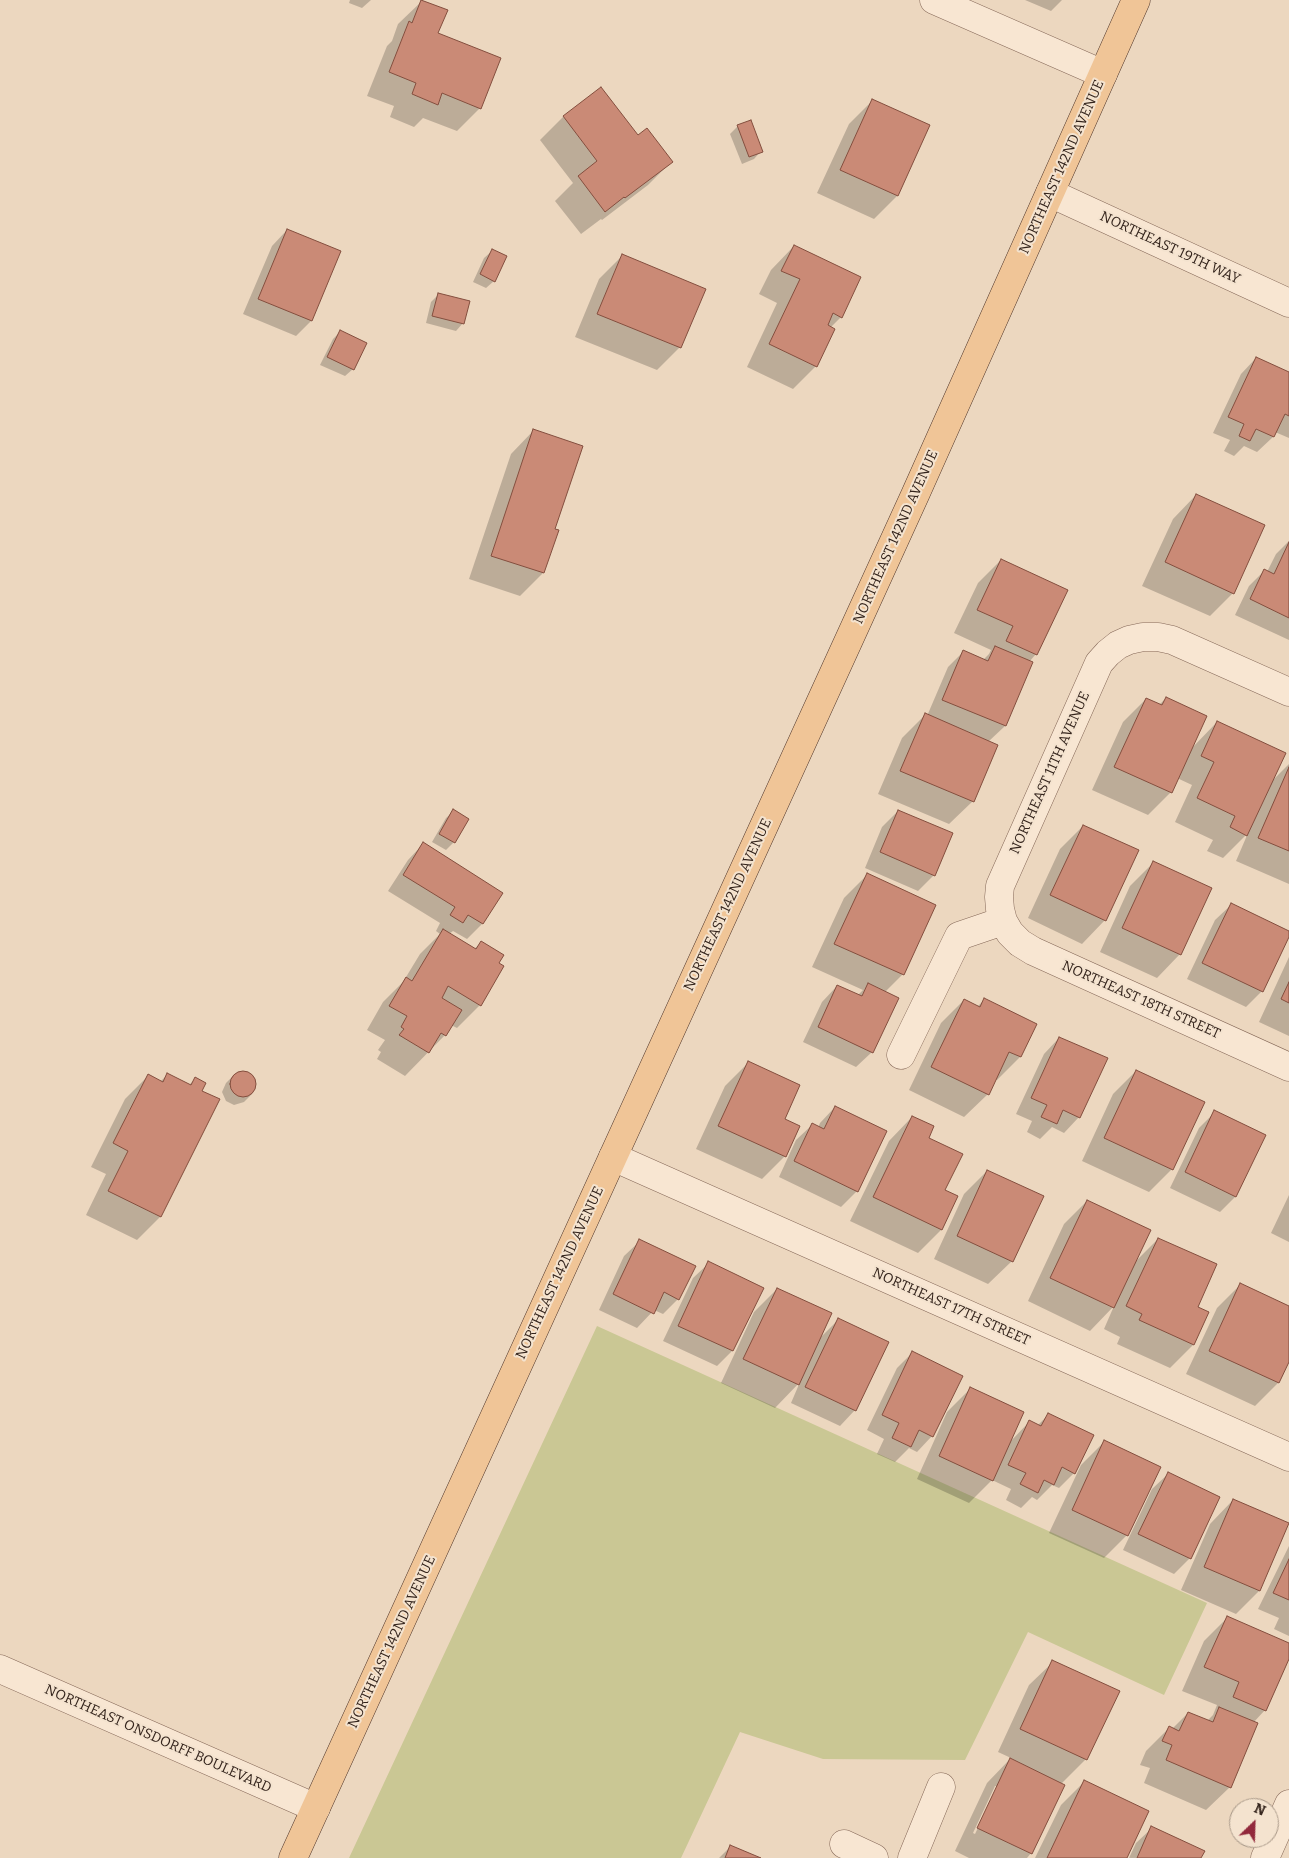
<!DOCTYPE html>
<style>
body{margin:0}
#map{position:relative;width:1289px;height:1858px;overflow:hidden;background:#ecd7bf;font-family:Bitter,serif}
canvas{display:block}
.north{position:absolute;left:1229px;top:1798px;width:50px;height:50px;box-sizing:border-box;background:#f4e3cf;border:1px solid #a79787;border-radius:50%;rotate:24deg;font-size:14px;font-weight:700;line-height:20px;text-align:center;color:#34241c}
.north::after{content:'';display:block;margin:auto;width:18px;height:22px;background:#92293c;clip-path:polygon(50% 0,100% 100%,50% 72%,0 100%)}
</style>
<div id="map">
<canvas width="1289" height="1858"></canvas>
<div class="north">N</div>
</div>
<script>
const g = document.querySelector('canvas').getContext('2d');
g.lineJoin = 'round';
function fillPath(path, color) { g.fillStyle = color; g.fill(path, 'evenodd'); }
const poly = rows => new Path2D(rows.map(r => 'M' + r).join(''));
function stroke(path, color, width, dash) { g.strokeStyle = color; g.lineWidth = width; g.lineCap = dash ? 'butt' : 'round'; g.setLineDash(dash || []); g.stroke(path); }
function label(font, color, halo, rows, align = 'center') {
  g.font = font + ' Bitter,serif'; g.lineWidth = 4; g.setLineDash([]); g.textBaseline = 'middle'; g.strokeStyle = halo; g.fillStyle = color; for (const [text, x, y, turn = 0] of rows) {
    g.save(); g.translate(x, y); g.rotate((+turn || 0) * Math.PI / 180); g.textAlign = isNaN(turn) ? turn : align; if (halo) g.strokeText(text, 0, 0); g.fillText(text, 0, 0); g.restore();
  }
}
fillPath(poly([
 [597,1326,1207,1603,1164,1695,1028,1632,965,1760,823,1759,740,1732,681,1858,349,1858]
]), '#cac794');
fillPath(poly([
 [350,0,371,0,362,8,349,3],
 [1025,0,1062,0,1051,11],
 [422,1,437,33,480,108,457,131,423,118,414,127,390,117,394,106,367,96,387,46,392,41,398,24],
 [600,89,637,137,671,162,648,185,602,220,601,219,581,234,555,201,573,183,540,140,563,117],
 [872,101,897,196,874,219,817,193,849,124],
 [738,126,761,151,754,159,742,164,730,134],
 [287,230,311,321,296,336,243,314,272,246],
 [794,246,841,317,830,328,816,366,793,389,747,367,777,303,759,294,771,270],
 [492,251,494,281,486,288,473,282,484,258],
 [622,256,680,347,657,370,575,337,599,279],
 [439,294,463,323,456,331,426,323,431,302],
 [341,331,353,369,345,376,320,365,333,339],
 [1256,358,1289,374,1289,438,1275,432,1273,437,1257,452,1244,446,1234,456,1224,451,1230,440,1213,433,1241,374],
 [534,430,554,529,543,573,520,596,469,579,511,454],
 [1196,495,1233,593,1210,616,1142,586,1173,519],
 [1289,541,1289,640,1235,615,1249,586,1264,571,1267,572,1276,554],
 [1001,560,1036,654,1029,662,1031,663,1005,726,988,742,973,801,949,824,878,794,902,738,925,715,927,716,948,667,963,652,983,660,989,654,991,650,954,633,978,583],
 [1166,698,1191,749,1217,722,1271,782,1289,764,1289,884,1236,861,1248,833,1223,858,1207,851,1213,840,1175,822,1192,785,1177,778,1171,792,1148,815,1092,790,1123,722,1146,699,1159,705],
 [454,811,468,819,454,842,446,850,432,842,446,818],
 [898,811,934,875,918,891,865,868,882,827],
 [1083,826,1105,920,1082,944,1028,918,1060,849],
 [423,844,502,893,482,924,467,939,453,931,449,934,474,949,481,943,480,1005,457,1028,451,1025,445,1035,405,1076,377,1059,381,1052,378,1050,385,1040,367,1030,383,1002,403,982,420,954,440,934,436,931,440,923,388,891,408,860],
 [1153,863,1180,954,1157,978,1100,952,1130,886],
 [867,875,903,974,885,992,872,1052,856,1067,803,1042,822,1002,837,986,858,995,863,990,812,967,844,898],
 [1231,905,1289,932,1262,991,1246,1007,1187,979,1215,920],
 [1289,957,1289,1036,1259,1022],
 [964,1000,977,1007,984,1000,1020,1057,997,1080,995,1079,988,1094,964,1117,909,1090,941,1023],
 [1059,1038,1079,1117,1064,1133,1052,1127,1040,1139,1027,1132,1032,1121,1016,1114,1044,1054],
 [749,1062,783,1119,785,1156,762,1179,696,1149,725,1086],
 [244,1071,252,1075,256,1085,252,1094,244,1102,234,1105,226,1101,222,1092,226,1083,234,1075],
 [1136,1071,1172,1169,1149,1192,1082,1161,1113,1094],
 [168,1074,189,1085,195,1079,201,1091,160,1217,137,1240,86,1215,106,1174,91,1167,125,1099,148,1076,160,1082],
 [835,1107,885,1131,857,1191,841,1207,779,1177,796,1140,812,1125,818,1128,820,1123],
 [1215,1112,1265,1136,1235,1197,1220,1212,1170,1188,1199,1128],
 [912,1117,927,1138,944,1191,957,1197,941,1230,918,1253,850,1221,889,1141],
 [987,1171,1012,1261,988,1284,934,1259,964,1194],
 [1289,1195,1289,1242,1271,1233],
 [1087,1201,1135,1262,1158,1239,1196,1307,1207,1312,1193,1345,1170,1368,1117,1344,1120,1337,1104,1329,1114,1306,1090,1331,1028,1301,1064,1224],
 [640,1241,678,1299,663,1314,654,1310,637,1328,599,1310,624,1256],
 [709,1263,732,1351,717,1366,663,1341,693,1278],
 [1240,1285,1289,1307,1289,1359,1278,1383,1255,1406,1186,1374,1217,1308],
 [777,1289,820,1338,838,1320,855,1410,840,1426,791,1403,800,1382,775,1408,721,1383,754,1312],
 [912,1353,932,1436,917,1452,909,1448,895,1462,877,1454,884,1439,867,1430,897,1368],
 [970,1389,1010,1442,1029,1422,1037,1426,1048,1415,1074,1473,1059,1488,1052,1485,1037,1500,1032,1497,1021,1508,1006,1500,1011,1489,992,1480,969,1503,917,1479,947,1412],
 [1105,1441,1127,1535,1104,1558,1049,1533,1081,1465],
 [1168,1474,1190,1558,1174,1574,1123,1550,1152,1489],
 [1233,1500,1259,1591,1236,1614,1181,1590,1210,1524],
 [1289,1546,1289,1636,1274,1629,1279,1618,1258,1609],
 [1227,1618,1289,1645,1289,1656,1265,1710,1253,1723,1230,1787,1206,1810,1144,1783,1150,1768,1140,1765,1146,1751,1169,1728,1172,1729,1188,1713,1207,1721,1213,1715,1217,1705,1182,1691,1204,1641],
 [1053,1662,1086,1759,1061,1784,1031,1853,1027,1858,969,1858,955,1851,987,1783,1011,1758,998,1752,1029,1685],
 [995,1786,998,1786,975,1834,973,1833],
 [1084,1782,1125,1858,1035,1858,1061,1805],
 [1152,1828,1200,1858,1129,1858,1136,1843],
 [731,1846,758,1858,719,1858]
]), '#0003');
const building = poly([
 [421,0,448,10,438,33,501,58,481,109,442,93,438,105,412,94,416,83,389,72,409,21,412,23,421,0],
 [601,87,638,135,647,128,673,162,625,198,624,197,605,212,578,176,597,161,563,116,601,87],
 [872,99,930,125,898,196,840,170,872,99],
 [751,120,763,152,749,157,737,125,751,120],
 [287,229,341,251,312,321,258,299,287,229],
 [794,245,861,277,842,318,833,313,828,325,835,329,817,367,769,344,800,279,781,271,794,245],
 [492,249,507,256,495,282,480,274,492,249],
 [622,254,706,289,681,348,597,314,622,254],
 [438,293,470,301,464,324,432,316,438,293],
 [340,330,367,343,354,370,327,357,340,330],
 [1256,357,1289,372,1289,416,1285,414,1274,437,1256,429,1250,441,1239,436,1244,424,1228,417,1256,357],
 [533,429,583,446,555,529,559,530,544,573,491,556,533,429],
 [1196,494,1265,525,1234,594,1165,562,1196,494],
 [1289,542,1289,618,1250,599,1264,569,1274,574,1289,542],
 [1001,559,1068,590,1037,655,1006,641,1013,626,977,610,1001,559],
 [995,646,1033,662,1006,726,942,700,963,650,988,661,995,646],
 [1166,697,1207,716,1172,793,1114,767,1146,698,1162,705,1166,697],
 [925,713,998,745,974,802,900,771,925,713],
 [1217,721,1286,753,1247,836,1230,827,1235,816,1197,798,1214,762,1201,756,1217,721],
 [1289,767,1289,851,1258,838,1289,767],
 [453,809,469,819,455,843,439,834,453,809],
 [898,810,953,833,935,876,880,852,898,810],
 [1083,825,1139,850,1106,921,1050,895,1083,825],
 [423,842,503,893,483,924,468,915,463,923,450,915,455,907,403,875,423,842],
 [1153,861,1212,888,1181,955,1122,928,1153,861],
 [867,873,936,905,904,975,834,944,867,873],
 [1231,903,1289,931,1289,937,1263,992,1202,963,1231,903],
 [443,929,476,949,481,941,504,955,499,963,504,966,481,1006,448,986,442,998,462,1010,446,1036,441,1033,429,1053,399,1035,404,1029,401,1027,407,1016,389,1006,406,977,412,981,443,929],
 [1289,982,1289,1003,1281,999,1289,982],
 [868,983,899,998,873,1053,818,1027,837,985,862,996,868,983],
 [984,998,1037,1024,1021,1057,1009,1052,989,1095,931,1067,964,999,980,1007,984,998],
 [1059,1037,1108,1058,1080,1118,1063,1110,1057,1124,1041,1117,1047,1105,1031,1098,1059,1037],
 [748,1061,800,1085,785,1119,800,1126,786,1157,718,1126,748,1061],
 [1136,1070,1205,1102,1173,1170,1104,1138,1136,1070],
 '230 1084a13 13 0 1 1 26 0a13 13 0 1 1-26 0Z',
 [167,1073,191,1085,195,1077,206,1083,202,1091,220,1099,161,1217,108,1191,128,1151,113,1143,148,1074,163,1082,167,1073],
 [835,1106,887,1131,858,1192,794,1161,812,1123,824,1129,835,1106],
 [1214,1110,1266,1135,1236,1197,1185,1172,1214,1110],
 [912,1116,934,1126,929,1138,963,1154,945,1190,958,1196,942,1230,873,1197,912,1116],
 [987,1170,1044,1196,1013,1262,957,1236,987,1170],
 [1087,1200,1151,1230,1114,1308,1050,1278,1087,1200],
 [1158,1238,1217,1264,1198,1307,1209,1312,1194,1345,1139,1320,1142,1314,1126,1306,1158,1238],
 [639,1239,696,1266,679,1300,664,1292,654,1314,613,1294,639,1239],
 [708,1261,764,1288,733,1351,678,1326,708,1261],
 [1240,1283,1289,1306,1289,1362,1279,1383,1209,1351,1240,1283],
 [777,1288,832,1313,799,1385,743,1359,777,1288],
 [838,1318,889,1342,856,1411,805,1387,838,1318],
 [912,1351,963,1376,933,1437,919,1430,911,1447,892,1438,899,1423,882,1415,912,1351],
 [970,1387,1024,1412,993,1481,939,1456,970,1387],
 [1048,1413,1094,1435,1075,1474,1062,1467,1054,1485,1044,1480,1038,1493,1020,1484,1026,1473,1008,1465,1029,1420,1041,1426,1048,1413],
 [1104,1440,1161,1467,1128,1536,1072,1510,1104,1440],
 [1168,1472,1220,1497,1191,1559,1138,1534,1168,1472],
 [1233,1499,1289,1523,1260,1591,1204,1567,1233,1499],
 [1289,1559,1289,1600,1273,1593,1289,1559],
 [1227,1616,1289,1643,1289,1659,1266,1711,1233,1697,1239,1682,1204,1667,1227,1616],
 [1052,1660,1120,1691,1087,1760,1020,1729,1052,1660],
 [1219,1707,1258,1723,1231,1788,1166,1760,1172,1745,1162,1741,1169,1726,1179,1731,1188,1712,1213,1722,1219,1707],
 [1010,1758,1065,1785,1032,1854,977,1828,1010,1758],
 [1084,1780,1149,1811,1127,1858,1047,1858,1084,1780],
 [1151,1826,1205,1851,1201,1858,1137,1858,1151,1826],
 [730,1845,761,1858,725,1858,730,1845]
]);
fillPath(building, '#ca8a76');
stroke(building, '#834e3e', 1);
const minor = poly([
 [934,0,1103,74],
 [1050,193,1289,303],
 [1289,692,1172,640,1158,637,1143,637,1129,640,1118,645,1108,653,1099,663,1000,886,999,897,1000,909,1003,921,1010,933,1020,943,1033,951,1289,1067],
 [901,1055,959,936,1003,921],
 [613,1157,1289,1457],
 [0,1669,316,1808],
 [844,1844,874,1858],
 [912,1858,941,1787],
 [1265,1858,1289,1804]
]);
const major = poly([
 [293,1858,915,495,1136,0]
]);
stroke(minor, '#856858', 29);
stroke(major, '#52382c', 29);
stroke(minor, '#f8e6d2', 28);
stroke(major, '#f0c597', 28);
label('14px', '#34241c', '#f4e3cf', [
 ["NORTHEAST 142ND AVENUE",1062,167,-66],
 ["NORTHEAST 19TH WAY",1170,248,25],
 ["NORTHEAST 142ND AVENUE",896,537,-66],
 ["NORTHEAST 11TH AVENUE",1050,773,-66],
 ["NORTHEAST 142ND AVENUE",728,905,-65],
 ["NORTHEAST 18TH STREET",1141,1000,24],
 ["NORTHEAST 142ND AVENUE",560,1273,-65],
 ["NORTHEAST 17TH STREET",951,1307,24],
 ["NORTHEAST 142ND AVENUE",392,1642,-65],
 ["NORTHEAST ONSDORFF BOULEVARD",158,1739,24]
]);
</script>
